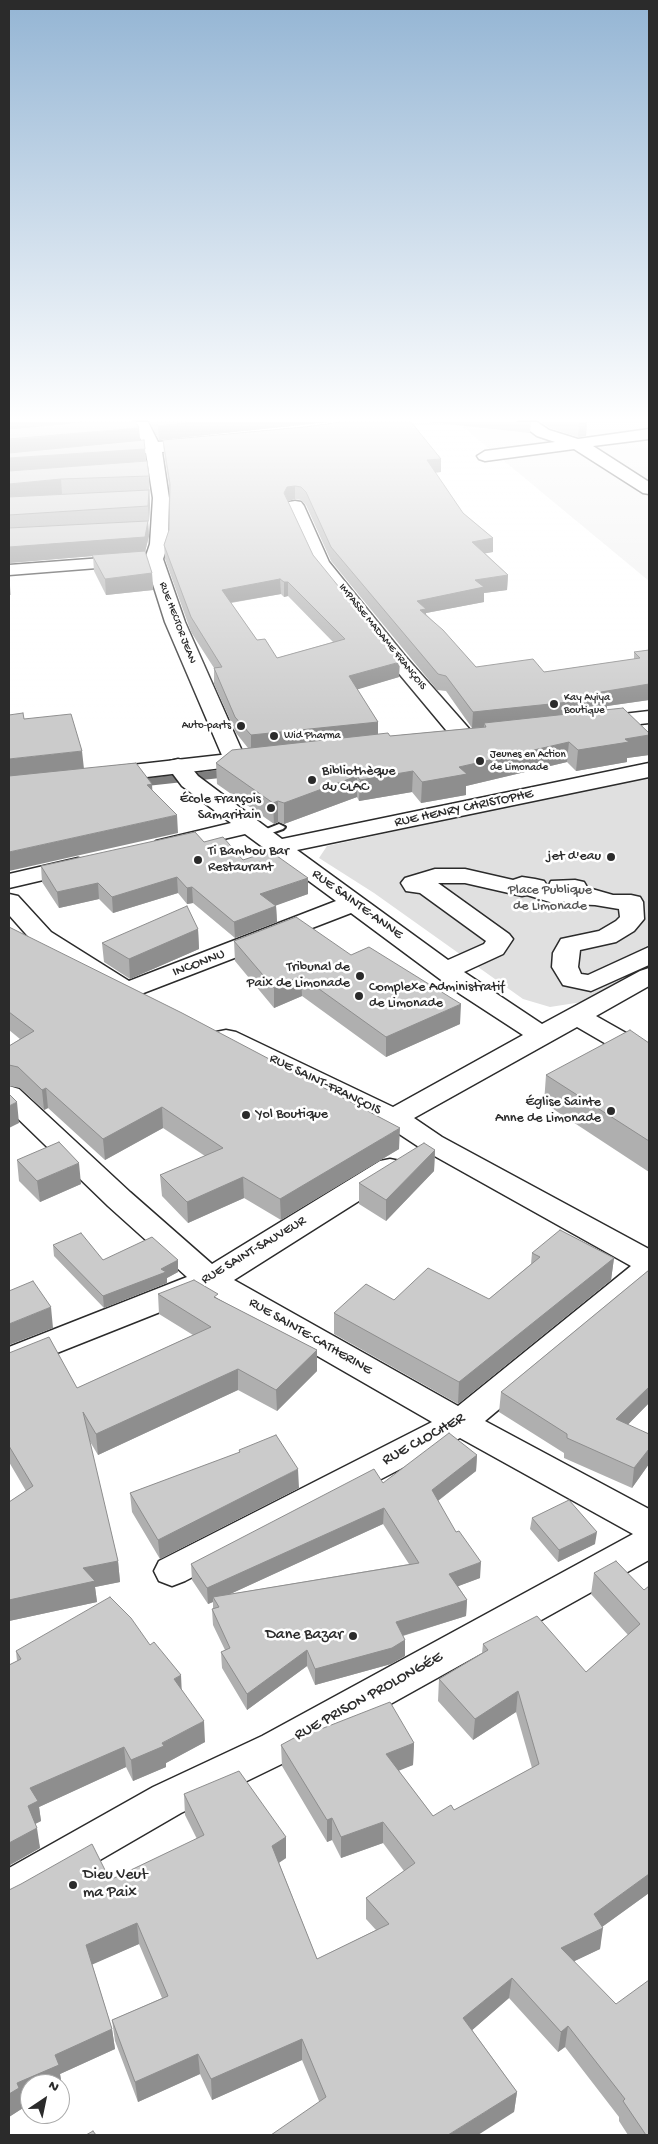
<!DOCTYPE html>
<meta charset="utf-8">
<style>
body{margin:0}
#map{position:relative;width:658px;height:2144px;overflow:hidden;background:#fff;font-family:"Gochi Hand",sans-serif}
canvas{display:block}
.frame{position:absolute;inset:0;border:10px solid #2b2b2b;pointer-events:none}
.north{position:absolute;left:20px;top:2074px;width:50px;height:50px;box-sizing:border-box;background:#fff;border:1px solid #aaa;border-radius:50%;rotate:34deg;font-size:14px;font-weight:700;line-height:20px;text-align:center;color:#2b2b2b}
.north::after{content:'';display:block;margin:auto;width:18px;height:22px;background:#2b2b2b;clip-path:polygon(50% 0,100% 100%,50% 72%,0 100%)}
</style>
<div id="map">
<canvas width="658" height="2144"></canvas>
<div class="frame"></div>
<div class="north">N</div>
</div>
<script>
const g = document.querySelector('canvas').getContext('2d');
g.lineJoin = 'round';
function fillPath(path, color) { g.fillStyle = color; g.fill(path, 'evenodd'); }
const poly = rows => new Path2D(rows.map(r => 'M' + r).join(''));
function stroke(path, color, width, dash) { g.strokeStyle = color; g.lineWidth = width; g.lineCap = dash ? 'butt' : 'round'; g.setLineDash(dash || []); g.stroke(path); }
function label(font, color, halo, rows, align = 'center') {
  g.font = font + ' "Gochi Hand",sans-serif'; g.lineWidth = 5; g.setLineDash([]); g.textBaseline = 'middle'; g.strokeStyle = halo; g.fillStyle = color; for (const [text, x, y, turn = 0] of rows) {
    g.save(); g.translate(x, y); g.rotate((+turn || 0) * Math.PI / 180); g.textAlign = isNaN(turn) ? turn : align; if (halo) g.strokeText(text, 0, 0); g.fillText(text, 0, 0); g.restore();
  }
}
fillPath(poly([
 [457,422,649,422,649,581]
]), '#efefef');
fillPath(poly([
 [649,776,649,968,582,1002,550,1007,523,999,374,893,319,858,327,846]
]), '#e0e0e0');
stroke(poly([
 [137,783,229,773]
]), '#7e7e7e', 8);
const lane = poly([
 [279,824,285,827,283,829,260,837,254,834,279,824]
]);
const street = poly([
 [132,422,148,422,158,442,201,438,209,443,201,448,162,452,169,498,168,544,163,559,185,622,246,760,243,765,235,767,227,765,224,760,165,622,145,559,150,544,153,498,146,453,107,457,99,452,107,447,143,444,132,422],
 [518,422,537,422,549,430,578,439,649,429,649,439,593,446,649,482,649,494,643,493,574,449,485,461,479,459,477,456,485,451,555,442,537,436,518,422],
 [295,501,301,502,304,506,329,562,405,656,472,732,475,737,472,742,464,743,456,742,391,664,330,585,315,568,286,506,289,502,295,501],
 [129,556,135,557,138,561,135,565,9,575,9,565,129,556],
 [178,759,186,761,198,776,282,839,649,763,649,777,297,850,448,960,484,944,486,941,420,893,406,891,401,883,405,878,435,869,465,869,513,880,522,877,535,879,544,881,548,887,551,881,575,880,584,882,587,887,586,890,592,889,613,895,631,895,640,897,643,902,644,919,634,931,616,942,580,950,578,967,581,974,588,975,649,947,649,965,591,991,563,985,552,967,553,953,561,939,599,931,616,921,620,917,619,909,595,905,571,904,562,901,553,903,527,895,522,896,465,883,438,883,509,934,513,939,503,954,464,972,542,1024,640,971,649,968,649,986,596,1016,649,1046,649,1065,639,1063,577,1027,414,1118,442,1137,649,1249,649,1284,485,1421,649,1509,649,1560,290,1760,181,1813,24,1904,9,1910,9,1868,153,1787,262,1736,633,1534,460,1438,185,1581,172,1586,159,1581,154,1571,159,1561,432,1422,208,1293,9,1372,9,1347,187,1277,108,1206,9,1110,9,1086,19,1089,130,1192,212,1264,380,1161,390,1159,400,1161,405,1168,400,1175,234,1280,458,1406,631,1266,422,1149,384,1124,216,1044,213,1038,216,1032,226,1030,236,1032,393,1107,523,1035,460,994,351,913,128,999,113,994,33,942,9,915,9,894,18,896,51,932,129,981,336,901,245,834,164,853,156,851,152,846,156,841,231,823,182,786,167,766,170,761,178,759],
 [78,858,86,860,90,865,86,870,9,888,9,874,78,858]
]);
const secondary = poly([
 [649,711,649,723,597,729,590,727,586,723,590,719,597,717,649,711],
 [256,751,264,753,267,758,264,763,105,782,97,780,94,775,97,770,105,768,256,751]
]);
stroke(lane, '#2b2b2b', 4);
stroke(street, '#2b2b2b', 3);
stroke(secondary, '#2b2b2b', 3);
fillPath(lane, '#fff');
fillPath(street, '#fff');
fillPath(secondary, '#fff');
fillPath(poly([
 [9,422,139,428,140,441,145,449,146,461,149,476,150,505,149,521,148,521,149,536,145,552,152,573,153,590,106,595,94,571,93,556,9,563],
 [149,422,329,422,159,440],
 [428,422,531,422,530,433],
 [541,422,587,422,586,436,578,437,550,428],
 [304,427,441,459,441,472,435,473,463,513,493,538,493,552,485,553,508,575,507,590,484,593,484,602,426,613,426,614,476,667,544,672,634,659,634,652,649,650,649,700,607,706,607,710,649,733,649,755,627,758,627,762,576,771,567,762,466,786,466,795,421,803,412,792,359,801,357,797,284,824,278,822,274,824,217,784,216,763,248,748,236,733,214,684,214,668,191,632,165,559,164,545,169,530,170,492,164,453,163,440],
 [295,499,301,500,306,505,331,561,437,690,446,691,472,728,390,736,378,734,378,722,357,689,399,677,313,555,288,501],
 [281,594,284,597,288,596,333,642,277,658,257,640,231,603],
 [9,577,11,595,9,595],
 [204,842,243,860,308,894,276,905,277,922,235,938,193,903,187,904,178,893,113,913,99,899,59,908,42,882,41,866],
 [9,927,399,1149,281,1220,244,1198,188,1223,162,1196,160,1175,205,1156,163,1128,105,1160,48,1108,44,1110,20,1088,9,1086,9,1046,20,1039,9,1030],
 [198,929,199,949,130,979,104,962,102,943],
 [234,941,351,955,460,1024,386,1057,302,996,274,1008,235,961],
 [649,1043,649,1172,544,1103,546,1075],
 [435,1150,434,1171,386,1221,359,1204,359,1183],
 [17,1160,81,1184,40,1202,19,1181],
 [53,1245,103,1260,178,1272,167,1278,167,1283,104,1308,54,1256],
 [532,1253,614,1258,611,1280,458,1404,334,1334,334,1313,394,1300,489,1299,531,1264],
 [649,1270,649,1403,628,1424,649,1449,649,1464,632,1488,564,1458,564,1453,499,1412,501,1392],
 [158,1294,218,1299,317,1350,317,1371,277,1411,238,1390,98,1455,89,1440,118,1561,120,1582,95,1587,97,1602,9,1621,9,1502,26,1491,9,1462,9,1353,77,1388,193,1335,159,1314],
 [239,1450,299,1488,160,1559,132,1512,130,1493,239,1453],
 [477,1455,476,1471,438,1501,480,1578,458,1586,467,1600,466,1616,403,1636,405,1656,391,1664,315,1685,307,1666,247,1710,222,1668,221,1652,225,1650,213,1625,212,1609,213,1609,213,1602,208,1604,192,1580,191,1564,383,1483],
 [383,1524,409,1564,230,1594],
 [532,1518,595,1544,558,1562,530,1529],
 [594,1573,644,1590,649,1893,602,1927,600,1949,574,1961,649,2135,628,2135,619,2121,619,2117,565,2047,558,2052,509,1998,472,2030,517,2092,514,2112,319,2101,302,2060,212,2100,200,2074,138,2102,115,2041,112,2020,162,1998,139,1944,92,1964,112,2029,115,2049,60,2074,62,2086,60,2087,60,2084,30,2084,30,2099,22,2102,23,2108,9,2117,110,1880,197,1839,185,1815,184,1794,286,1837,286,1858,279,1863,317,1959,376,1930,366,1919,366,1898,404,1871,383,1843,341,1858,332,1840,327,1842,282,1766,281,1745,321,1729,414,1743,413,1765,398,1770,433,1816,454,1810,532,1768,516,1712,473,1740,438,1701,439,1679,482,1653,483,1644,586,1672,628,1635,591,1594],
 [16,1651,182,1690,205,1742,166,1763,166,1767,133,1781,126,1767,39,1807,41,1821,35,1824,40,1848,10,1865,9,1862,9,1665,17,1661]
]), '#afafaf');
fillPath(poly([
 [9,422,94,422,9,431],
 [191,422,329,422,159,440,158,426],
 [587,422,586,436,578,437,579,423],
 [139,428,140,442,9,455,9,440],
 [145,449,146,463,9,474,9,458],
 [441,459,441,472,427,473,427,460],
 [61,479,62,494,9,500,9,484],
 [295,486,295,499,288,501,284,493,287,487],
 [149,490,150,505,149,521,148,506],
 [148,521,149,536,145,552,92,555,93,556,9,563,9,547],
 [493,538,493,552,471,556,472,542],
 [152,573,153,590,106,595,105,579],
 [508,575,507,590,484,593,484,602,426,613,425,623,417,601,475,580],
 [280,579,281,594,222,604,222,590],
 [284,582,288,582,288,596,284,597],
 [400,662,399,677,349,692,349,676],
 [649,684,649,700,607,706,606,714,484,723,484,727,472,728,473,712],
 [378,722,378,738,251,751,251,735],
 [649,735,649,755,627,758,627,762,576,771,578,750,625,739],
 [569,742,567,762,466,786,466,795,421,803,422,782,459,767],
 [82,751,84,769,9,778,9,759],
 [413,771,412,792,359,801,360,780],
 [357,776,357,797,284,824,284,803],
 [152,784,153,802,147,785],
 [278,801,278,822,274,824,273,803],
 [177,815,178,833,9,871,9,852],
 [177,877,178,893,113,913,112,897],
 [308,878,308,894,261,911,260,894],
 [98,883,99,899,59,908,57,892],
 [192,887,193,903,187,904,187,888],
 [276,906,277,922,235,938,234,922],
 [198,929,199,949,130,979,129,959],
 [301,976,302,996,274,1008,274,988],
 [461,1004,460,1024,386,1057,386,1037],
 [46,1088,48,1108,44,1110,42,1090],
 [17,1102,19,1123,9,1128,9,1106],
 [162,1107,163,1128,105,1160,103,1139],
 [400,1128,399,1149,281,1220,280,1199],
 [435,1150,434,1171,386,1221,386,1200],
 [79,1163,81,1184,40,1202,37,1181],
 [243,1177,244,1198,188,1223,187,1202],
 [614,1258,611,1280,458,1404,459,1382],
 [178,1260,178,1272,167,1278,167,1283,104,1308,103,1296],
 [51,1307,53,1328,9,1345,9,1324],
 [317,1350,317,1371,277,1411,276,1390],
 [238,1369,238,1390,98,1455,96,1434],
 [649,1387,649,1403,614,1439,616,1419],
 [649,1449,649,1464,632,1488,634,1468],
 [477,1455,476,1471,431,1506,432,1490],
 [298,1469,299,1488,160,1559,158,1540],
 [384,1508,383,1524,215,1601,213,1597,213,1602,208,1604,207,1588],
 [597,1532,595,1544,558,1562,559,1550],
 [118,1561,120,1582,95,1587,97,1602,9,1621,9,1600,83,1568],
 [481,1562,480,1578,448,1590,449,1574],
 [467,1600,466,1616,395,1638,396,1622],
 [405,1640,405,1656,391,1664,315,1685,315,1669],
 [307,1650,307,1666,247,1710,247,1694],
 [181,1675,182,1696,174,1679],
 [518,1691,516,1712,473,1740,475,1719],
 [204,1721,205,1742,166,1763,166,1767,133,1781,131,1760],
 [414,1743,413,1765,386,1776,386,1754],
 [124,1747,126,1767,39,1807,41,1821,31,1826,28,1806,30,1788],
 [332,1818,332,1840,327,1842,327,1820],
 [383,1822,383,1843,341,1858,341,1837],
 [37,1828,40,1848,10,1865,9,1856,9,1843],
 [286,1837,286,1858,272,1867,272,1846],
 [649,1874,649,1893,595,1932,603,1928,600,1949,558,1969,561,1948,594,1914],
 [137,1923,139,1944,89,1966,86,1945],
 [512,1978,509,1998,462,2039,463,2018],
 [568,2026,565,2047,558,2052,561,2032],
 [112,2029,115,2049,60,2074,62,2086,60,2087,60,2084,30,2084,30,2099,22,2102,23,2108,9,2117,9,2094,17,2083,55,2055],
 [302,2039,302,2060,212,2100,211,2079],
 [198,2054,200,2074,138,2102,135,2082],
 [517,2092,514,2112,478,2135,448,2135]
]), '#8e8e8e');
const building = poly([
 [84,422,136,422,139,428,9,439,9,429,84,422],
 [156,422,191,422,158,426,156,422],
 [341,422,411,422,441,459,427,460,463,513,493,538,472,542,508,575,475,580,484,587,417,601,426,609,420,610,443,630,476,667,533,659,544,672,640,658,634,652,649,650,649,684,601,692,608,698,473,712,446,676,438,674,331,547,306,492,301,487,295,486,287,487,284,493,313,555,400,662,349,676,378,722,251,735,235,717,214,668,222,667,191,617,164,545,169,530,170,484,163,440,304,427,341,422],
 [280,579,284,582,288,582,345,639,277,658,265,639,257,640,222,590,280,579],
 [144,440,145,449,9,458,9,453,144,440],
 [147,461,149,476,61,479,9,484,9,471,147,461],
 [149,490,148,506,9,515,9,497,149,490],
 [148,521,145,537,9,547,9,528,148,521],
 [145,551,152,573,105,579,92,555,145,551],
 [623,708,649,733,649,735,625,739,629,742,578,750,569,742,459,767,467,774,422,782,413,771,360,780,357,776,284,803,278,801,273,803,216,763,232,750,388,733,390,736,486,727,484,723,623,708],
 [23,713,24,719,71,714,82,751,9,759,9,715,23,713],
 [136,763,152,784,147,785,177,815,9,852,9,776,136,763],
 [195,832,204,842,223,837,243,860,270,851,308,878,260,894,276,906,234,922,192,887,187,888,177,877,112,897,98,883,57,892,41,866,195,832],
 [187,906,198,929,129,959,102,943,187,906],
 [296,917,351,955,369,947,461,1004,386,1037,301,976,274,988,234,941,296,917],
 [9,927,182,1013,400,1128,280,1199,243,1177,187,1202,160,1175,223,1148,162,1107,103,1139,46,1088,42,1090,18,1067,9,1065,9,1046,34,1031,9,1012,9,927],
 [630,1030,649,1043,649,1141,546,1075,630,1030],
 [9,1094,17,1102,9,1106,9,1094],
 [59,1142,79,1163,37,1181,17,1160,59,1142],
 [424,1143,435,1150,386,1200,359,1183,424,1143],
 [560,1230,614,1258,459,1382,334,1313,366,1284,394,1300,428,1268,489,1299,540,1257,532,1253,560,1230],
 [81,1233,103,1260,152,1237,178,1260,161,1269,166,1272,103,1296,53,1245,81,1233],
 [649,1270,649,1387,616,1419,649,1434,649,1449,634,1468,567,1438,567,1434,501,1392,649,1270],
 [194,1280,218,1294,214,1297,317,1350,276,1390,238,1369,96,1434,83,1412,118,1561,83,1568,95,1581,9,1600,9,1502,33,1486,9,1446,9,1353,49,1337,77,1388,211,1327,158,1294,194,1280],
 [33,1281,51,1307,9,1324,9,1291,33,1281],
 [449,1433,477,1455,432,1490,456,1532,459,1531,481,1562,449,1574,467,1600,396,1622,405,1640,392,1648,315,1669,307,1650,247,1694,221,1652,230,1648,212,1609,219,1607,213,1597,419,1563,384,1508,207,1588,191,1564,374,1469,383,1483,449,1433],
 [276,1435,298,1469,158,1540,130,1493,240,1452,239,1450,276,1435],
 [569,1500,597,1532,559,1550,532,1518,569,1500],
 [616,1561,644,1590,649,1586,649,1874,594,1914,603,1928,561,1948,616,2004,649,1980,649,2135,646,2135,623,2101,625,2099,568,2026,561,2032,512,1978,463,2018,517,2092,448,2135,271,2135,326,2097,302,2039,211,2079,198,2054,135,2082,112,2020,168,1996,137,1923,86,1945,112,2029,55,2055,59,2065,17,2083,19,2088,9,2094,9,1890,21,1884,92,1844,110,1880,204,1835,184,1794,239,1771,286,1837,272,1846,317,1959,389,1924,366,1898,415,1863,383,1822,341,1837,332,1818,327,1820,281,1745,318,1725,321,1729,390,1702,414,1743,386,1754,433,1816,451,1805,454,1810,539,1764,518,1691,475,1719,439,1679,488,1650,483,1644,537,1616,586,1672,640,1624,594,1573,616,1561],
 [110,1597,131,1618,150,1645,154,1642,181,1675,174,1679,204,1721,162,1743,164,1746,131,1760,124,1747,30,1788,38,1801,28,1806,37,1828,9,1843,9,1665,21,1659,16,1651,110,1597],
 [93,2131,96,2135,86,2135,93,2131]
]);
fillPath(building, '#cbcbcb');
stroke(building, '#8e8e8e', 1);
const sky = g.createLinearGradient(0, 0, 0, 723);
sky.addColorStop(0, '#94b5d4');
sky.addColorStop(0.58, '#fff');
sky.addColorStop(1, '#ffffff00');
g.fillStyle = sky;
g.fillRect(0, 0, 658, 723);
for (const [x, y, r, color] of [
 [554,704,5,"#2b2b2b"],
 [241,726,5,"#2b2b2b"],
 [274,736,5,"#2b2b2b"],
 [480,761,5,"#2b2b2b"],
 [312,780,5,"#2b2b2b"],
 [271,808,5,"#2b2b2b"],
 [611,857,5,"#2b2b2b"],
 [198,860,5,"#2b2b2b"],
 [360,976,5,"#2b2b2b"],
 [359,996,5,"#2b2b2b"],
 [611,1111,5,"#2b2b2b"],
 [246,1115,5,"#2b2b2b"],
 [353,1636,5,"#2b2b2b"],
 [73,1885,5,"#2b2b2b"]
]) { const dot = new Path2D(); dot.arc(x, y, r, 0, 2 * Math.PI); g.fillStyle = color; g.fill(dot); stroke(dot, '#fff', 2); }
label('11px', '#2b2b2b', '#fff', [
 ["RUE HECTOR JEAN",177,623,69],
 ["IMPASSE MADAME FRANÇOIS",382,637,51]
]);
label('11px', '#2b2b2b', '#fff', [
 ["Kay Ayiya",564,698],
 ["Boutique",564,711],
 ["Auto-parts",231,726,"right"],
 ["Wid Pharma",284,736],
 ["Jeunes en Action",490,755],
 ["de Limonade",490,768]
], 'left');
label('14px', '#2b2b2b', '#fff', [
 ["Bibliothèque",322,772],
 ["du CLAC",322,788],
 ["École François",261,800,"right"],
 ["Samaritain",261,816,"right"],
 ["Ti Bambou Bar",208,852],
 ["Restaurant",208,868],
 ["jet d'eau",601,857,"right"],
 ["Tribunal de",350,968,"right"],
 ["Paix de Limonade",350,984,"right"],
 ["Complexe Administratif",369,988],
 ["de Limonade",369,1004],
 ["Église Sainte",601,1103,"right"],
 ["Anne de Limonade",601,1119,"right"],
 ["Yol Boutique",256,1115]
], 'left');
label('14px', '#2b2b2b', '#fff', [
 ["RUE HENRY CHRISTOPHE",464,809,-12],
 ["RUE SAINTE-ANNE",357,905,36],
 ["INCONNU",199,964,-21],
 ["RUE SAINT-FRANÇOIS",325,1085,26],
 ["RUE SAINT-SAUVEUR",254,1251,-31],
 ["RUE SAINTE-CATHERINE",310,1337,30]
]);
label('14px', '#585858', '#fff', [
 ["Place Publique",550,891],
 ["de Limonade",550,907]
]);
label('16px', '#2b2b2b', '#fff', [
 ["RUE CLOCHER",424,1440,-29],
 ["RUE PRISON PROLONGÉE",369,1697,-29]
]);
label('16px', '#2b2b2b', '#fff', [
 ["Dane Bazar",343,1636],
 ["Dieu Veut",83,1876,"left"],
 ["ma Paix",83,1894,"left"]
], 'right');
</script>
